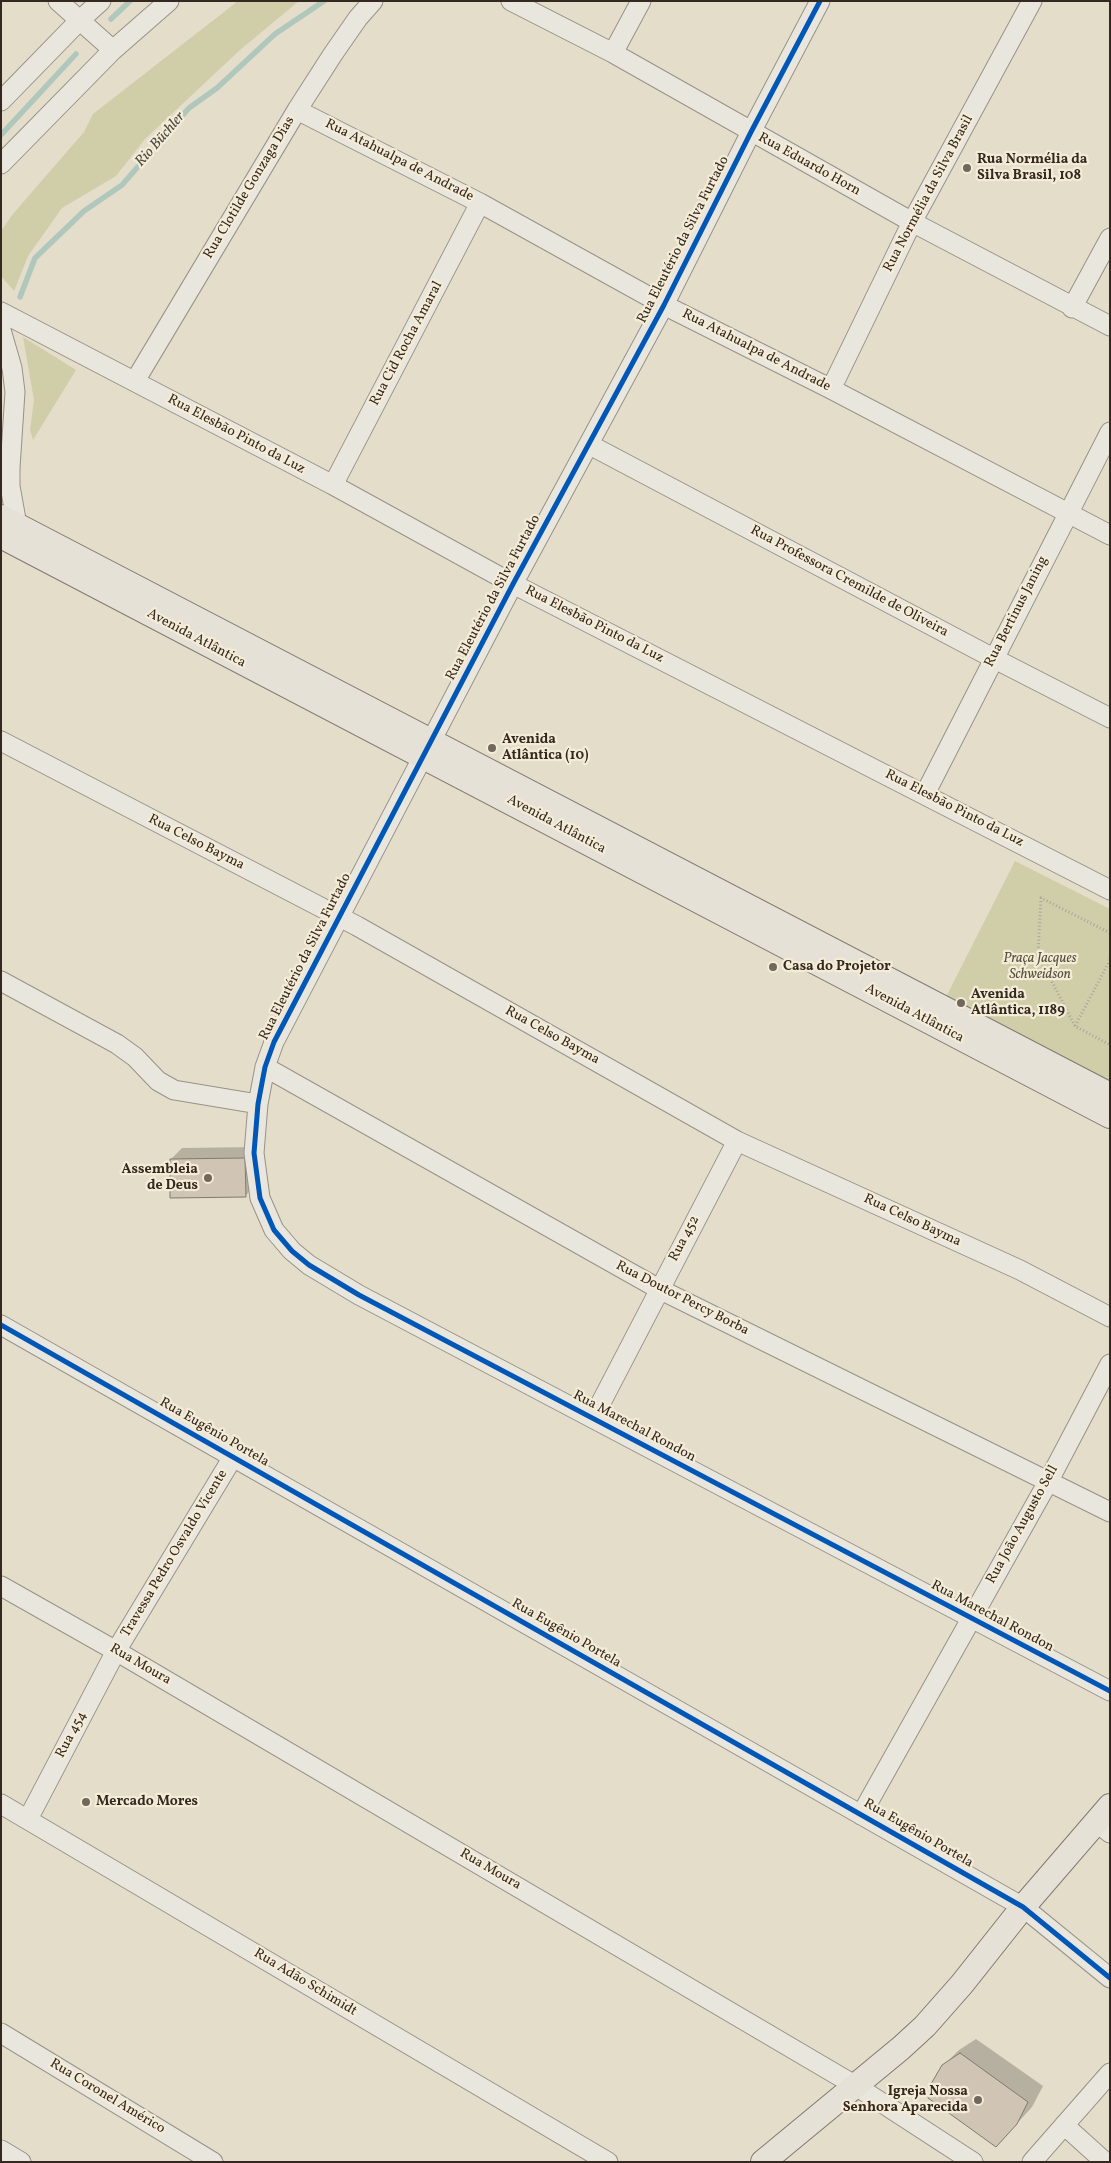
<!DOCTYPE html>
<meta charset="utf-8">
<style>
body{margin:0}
#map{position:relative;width:1111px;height:2163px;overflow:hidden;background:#e4ddca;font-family:Vollkorn,serif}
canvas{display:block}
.frame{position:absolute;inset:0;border:2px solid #342820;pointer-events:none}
</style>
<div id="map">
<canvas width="1111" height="2163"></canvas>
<div class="frame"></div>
</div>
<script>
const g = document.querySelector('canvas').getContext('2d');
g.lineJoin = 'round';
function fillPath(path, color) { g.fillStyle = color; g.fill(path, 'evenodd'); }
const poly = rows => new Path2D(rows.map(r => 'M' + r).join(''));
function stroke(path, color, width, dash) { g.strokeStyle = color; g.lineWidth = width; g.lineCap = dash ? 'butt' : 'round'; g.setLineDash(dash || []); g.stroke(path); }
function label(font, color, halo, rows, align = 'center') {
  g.font = font + ' Vollkorn,serif'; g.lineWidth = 4.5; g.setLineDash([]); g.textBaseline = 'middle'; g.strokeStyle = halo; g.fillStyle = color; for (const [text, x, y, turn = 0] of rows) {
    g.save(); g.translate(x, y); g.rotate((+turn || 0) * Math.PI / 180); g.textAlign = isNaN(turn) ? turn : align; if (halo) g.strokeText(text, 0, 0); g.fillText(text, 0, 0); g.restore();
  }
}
fillPath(poly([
 [238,1,299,1,240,50,145,139,116,176,62,208,28,256,14,291,1,276,1,231,12,215,84,132,93,114],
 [23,337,76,370,33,440,30,430,34,400],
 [1015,861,1110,909,1110,1083,945,999]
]), '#cfcea9');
fillPath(poly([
 [256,1147,257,1184,245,1196,171,1159,182,1148],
 [976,2039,1043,2086,1032,2107,1011,2130,943,2066,959,2050]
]), '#0003');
stroke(poly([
 [111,19,130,1],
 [1,135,76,54],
 [20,297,35,258,84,211,122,185,189,108,217,88,275,34,324,1]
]), '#b0c7bb', 5.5);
const building = poly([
 [245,1158,246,1197,170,1198,170,1159,245,1158],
 [960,2053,1028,2102,1017,2124,996,2147,928,2098,931,2084,942,2065,960,2053]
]);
fillPath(building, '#d0c4b5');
stroke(building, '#7f7a70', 1);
const minor = poly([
 [58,1,113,50],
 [511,1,613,53,912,222,1110,326],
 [820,1,751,132,664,305,513,584,274,1042,265,1067,258,1104,254,1153,260,1198,274,1230,292,1251,309,1265,359,1295,1110,1691],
 [613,53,641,1],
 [1,101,79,21,101,1],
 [297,110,480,203,664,305,831,389,1110,535],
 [1,164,113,50,169,1],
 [1072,308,1110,238],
 [1,312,333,485,513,584,1110,890],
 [1,330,12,368,15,392,10,468,10,486,17,525,13,533],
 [135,381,297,110,333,54,358,18,373,1],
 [831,389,912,222,1032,1],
 [590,445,993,658,1110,718],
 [333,485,480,203],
 [1,741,357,926,737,1141,1020,1270,1110,1317],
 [925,794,1110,432],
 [1,981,117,1044,135,1057,158,1081,174,1090,258,1104],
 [265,1067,659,1289,1110,1512],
 [1,1325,1023,1907,1110,1978],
 [593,1418,737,1141],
 [1,1586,116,1651,856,2086,973,2162],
 [1,1804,608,2162],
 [861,1815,1048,1482,1110,1364],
 [28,1819,116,1651,233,1457],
 [1096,1822,1110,1833],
 [1,2033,213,2162],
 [1064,2125,1105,2162],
 [1,2150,21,2162],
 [1032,2162,1110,2073]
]);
const major = poly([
 [1,517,1110,1095],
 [1,536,1110,1116],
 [763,2162,901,2048,925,2026,962,1984,1023,1907,1110,1806]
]);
stroke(minor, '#989287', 21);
stroke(major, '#7f7a70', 26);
stroke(poly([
 [1110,960,1075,1026,1110,1045],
 [1075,1026,1038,955,1041,898,1110,933]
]), '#a9a59d', 3, [1, 2.5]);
stroke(minor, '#e9e6dd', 19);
stroke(major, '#e6e1d7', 24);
stroke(poly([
 [820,1,751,132,664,305,513,584,274,1042,265,1067,258,1104,254,1153,260,1198,274,1230,292,1251,309,1265,359,1295,1110,1691],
 [1,1325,1023,1907,1110,1978]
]), '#0057b8', 5);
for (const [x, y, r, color] of [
 [967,168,5,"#72675c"],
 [492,748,5,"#72675c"],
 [773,967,5,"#72675c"],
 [961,1003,5,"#72675c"],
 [208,1178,5,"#72675c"],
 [86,1802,5,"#72675c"],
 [978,2100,5,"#72675c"]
]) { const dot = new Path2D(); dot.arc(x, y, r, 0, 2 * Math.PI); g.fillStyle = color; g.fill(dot); stroke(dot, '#f4ecd6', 2); }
label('bold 14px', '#342820', '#f4ecd6', [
 ["Rua Normélia da",977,160],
 ["Silva Brasil, 108",977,176],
 ["Avenida",502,740],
 ["Atlântica (10)",502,756],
 ["Casa do Projetor",783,967],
 ["Avenida",971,995],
 ["Atlântica, 1189",971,1011],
 ["Assembleia",198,1170,"right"],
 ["de Deus",198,1186,"right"],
 ["Mercado Mores",96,1802],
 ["Igreja Nossa",968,2092,"right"],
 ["Senhora Aparecida",968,2108,"right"]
], 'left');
label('14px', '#342820', '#f4ecd6', [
 ["Rua Atahualpa de Andrade",399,161,27],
 ["Rua Eduardo Horn",809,165,29],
 ["Rua Clotilde Gonzaga Dias",250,188,-59],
 ["Rua Normélia da Silva Brasil",929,194,-62],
 ["Rua Eleutério da Silva Furtado",684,240,-63],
 ["Rua Cid Rocha Amaral",407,344,-62],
 ["Rua Atahualpa de Andrade",756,351,27],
 ["Rua Elesbão Pinto da Luz",236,435,28],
 ["Rua Professora Cremilde de Oliveira",849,582,28],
 ["Rua Eleutério da Silva Furtado",494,598,-62],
 ["Rua Bertinus Janing",1017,612,-63],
 ["Rua Elesbão Pinto da Luz",594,625,27],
 ["Avenida Atlântica",196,639,28],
 ["Rua Elesbão Pinto da Luz",954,809,27],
 ["Avenida Atlântica",556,825,28],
 ["Rua Celso Bayma",196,843,27],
 ["Rua Eleutério da Silva Furtado",306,957,-63],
 ["Avenida Atlântica",914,1014,28],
 ["Rua Celso Bayma",552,1036,29],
 ["Rua Celso Bayma",912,1221,25],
 ["Rua 452",685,1239,-62],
 ["Rua Doutor Percy Borba",682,1299,27],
 ["Rua Marechal Rondon",634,1427,28],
 ["Rua Eugênio Portela",214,1433,30],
 ["Rua João Augusto Sell",1023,1525,-61],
 ["Travessa Pedro Osvaldo Vicente",175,1554,-59],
 ["Rua Marechal Rondon",992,1617,28],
 ["Rua Eugênio Portela",566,1634,30],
 ["Rua Moura",140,1665,30],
 ["Rua 454",72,1735,-62],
 ["Rua Eugênio Portela",918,1834,30],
 ["Rua Moura",490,1870,30],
 ["Rua Adão Schimidt",305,1983,31],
 ["Rua Coronel Américo",107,2097,31]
]);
label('italic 14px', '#564e3c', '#f4ecd6', [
 ["Praça Jacques",1040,959],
 ["Schweidson",1040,975]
]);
label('italic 15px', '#4d4d45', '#f4ecd6', [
 ["Rio Büchler",161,140,-49]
]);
</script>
